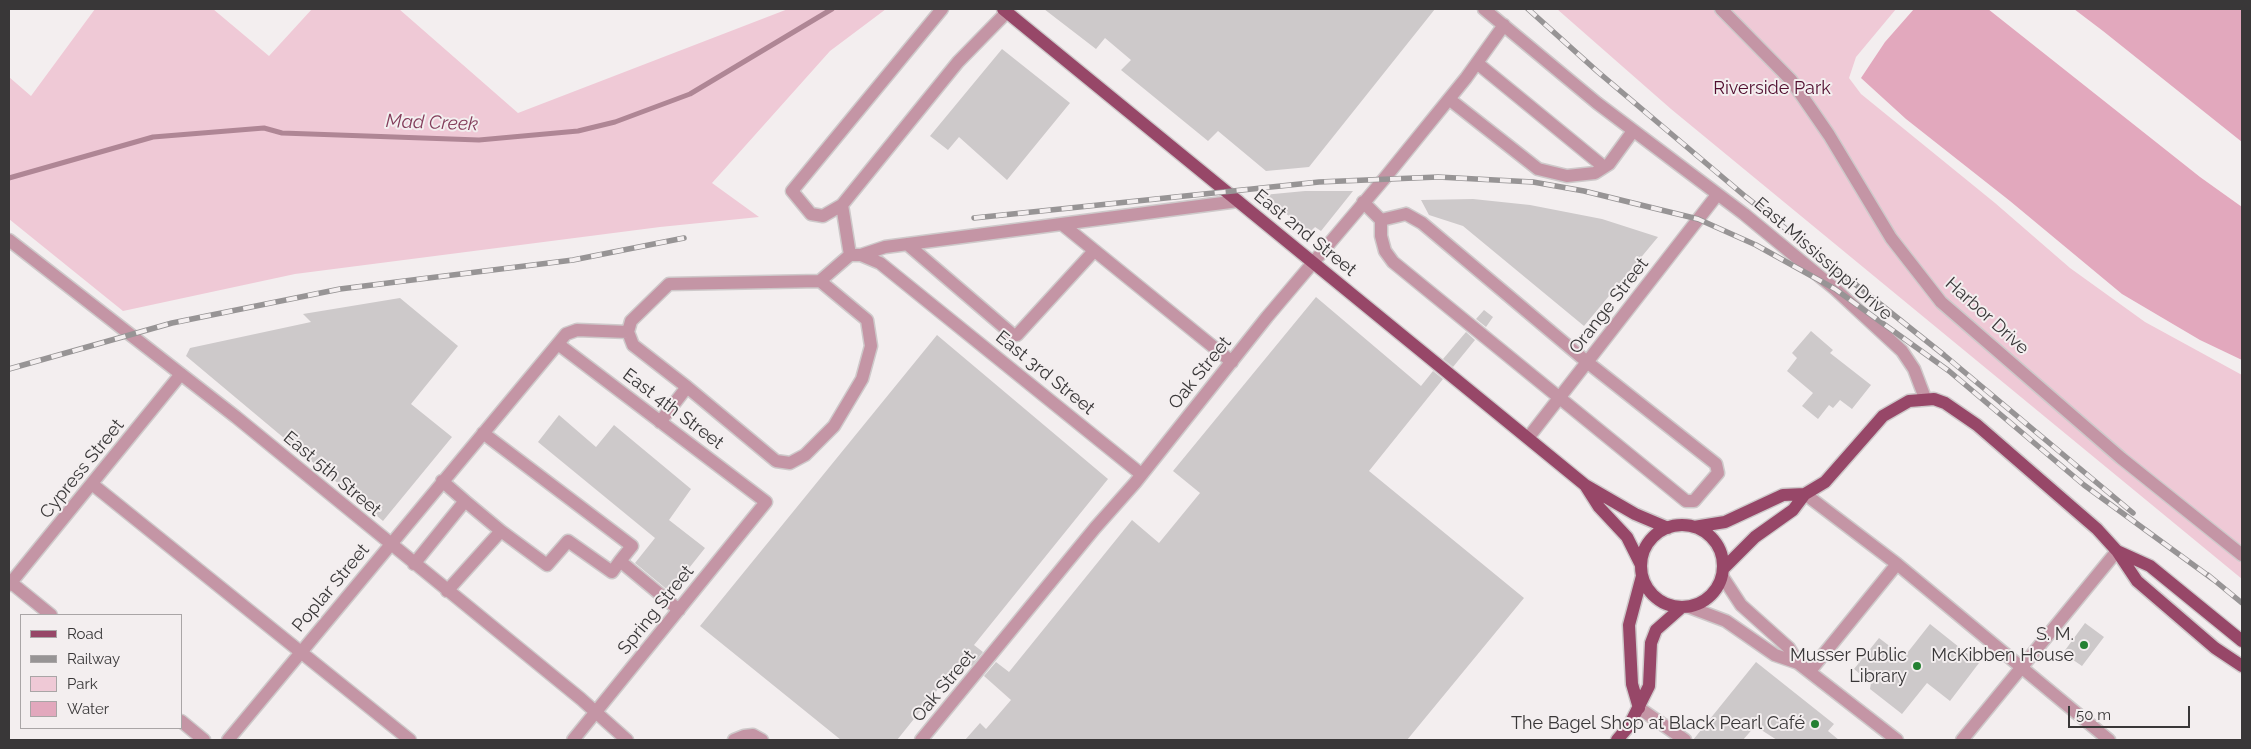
<!DOCTYPE html>
<meta charset="utf-8">
<style>
body{margin:0}
#map{position:relative;width:2251px;height:749px;overflow:hidden;background:#f3eeef;font-family:Raleway,sans-serif}
canvas{display:block}
.frame{position:absolute;inset:0;border:10px solid #393738;pointer-events:none}
.legend{position:absolute;left:20px;top:614px;width:162px;height:115px;box-sizing:border-box;background:#f3eeef;border:1px solid #a9a5a6;margin:0;padding:6px 9px;list-style:none;font-size:15px;color:#393738}
.legend li{display:flex;align-items:center;gap:10px;height:25px}
.legend b{width:25px;border:1px solid #a9a5a6}
.scale{position:absolute;left:2068px;top:706px;width:122px;height:22px;box-sizing:border-box;border:2px solid #393738;border-top:0;padding-left:6px;font-size:15px;line-height:18px;white-space:nowrap;color:#393738;-webkit-text-stroke:4px #f3eeef;paint-order:stroke}
</style>
<div id="map">
<canvas width="2251" height="749"></canvas>
<div class="frame"></div>
<ul class="legend">
<li><b style="height:6px;background:#974768"></b>Road</li>
<li><b style="height:6px;background:#979495"></b>Railway</li>
<li><b style="height:14px;background:#efc9d6"></b>Park</li>
<li><b style="height:14px;background:#e2a8bd"></b>Water</li>
</ul>
<div class="scale">50 m</div>
</div>
<script>
const g = document.querySelector('canvas').getContext('2d');
g.lineJoin = 'round';
function fillPath(path, color) { g.fillStyle = color; g.fill(path, 'evenodd'); }
const poly = rows => new Path2D(rows.map(r => 'M' + r).join(''));
function stroke(path, color, width, dash) { g.strokeStyle = color; g.lineWidth = width; g.lineCap = dash ? 'butt' : 'round'; g.setLineDash(dash || []); g.stroke(path); }
function label(font, color, halo, rows, align = 'center') {
  g.font = font + ' Raleway,sans-serif'; g.lineWidth = 4; g.setLineDash([]); g.textBaseline = 'middle'; g.strokeStyle = halo; g.fillStyle = color; for (const [text, x, y, turn = 0] of rows) {
    g.save(); g.translate(x, y); g.rotate((+turn || 0) * Math.PI / 180); g.textAlign = isNaN(turn) ? turn : align; if (halo) g.strokeText(text, 0, 0); g.fillText(text, 0, 0); g.restore();
  }
}
fillPath(poly([
 [95,9,213,9,269,56,312,9,399,9,518,113,788,9,886,9,830,51,712,183,759,217,660,227,295,274,123,311,9,219,9,77,31,96],
 [1557,9,1899,9,2242,373,2242,579,1671,109]
]), '#efc9d6');
const water = poly([
 [1899,9,2242,9,2242,373,2146,320,1851,77,1899,9]
]);
fillPath(water, '#e2a8bd');
stroke(water, '#af8695', 1);
fillPath(poly([
 [1896,9,1914,9,1885,42,1861,78,1906,119,2010,201,2122,294,2200,340,2242,360,2242,375,2145,322,2070,268,1995,203,1861,94,1849,78,1856,57],
 [1988,9,2074,9,2103,31,2242,142,2242,207,2200,177]
]), '#f3eeef');
stroke(poly([
 [9,178,153,137,264,128,282,133,479,140,578,131,615,122,690,94,832,9]
]), '#af8695', 5);
fillPath(poly([
 [1044,9,1435,9,1309,167,1266,171,1218,131,1208,141,1121,70,1131,60,1105,38,1096,49],
 [1002,49,1070,103,1007,180,959,137,948,150,930,136],
 [1305,191,1353,191,1321,231,1315,227,1310,233,1263,195],
 [1473,199,1530,205,1602,219,1658,237,1584,326,1463,226,1429,215,1421,200],
 [1316,297,1421,386,1433,371,1443,379,1369,471,1524,598,1407,740,965,740,980,723,986,729,1011,700,984,676,996,662,1009,672,1132,520,1159,543,1200,493,1173,471],
 [400,298,458,346,411,404,452,437,383,521,186,356,190,348,311,322,303,314],
 [1484,310,1493,317,1486,327,1476,319],
 [1811,331,1833,350,1830,353,1871,385,1852,409,1840,400,1833,408,1829,405,1818,419,1802,406,1813,393,1787,371,1797,358,1792,353],
 [1466,332,1475,340,1453,367,1443,359],
 [937,335,1108,479,974,645,983,652,972,666,963,658,897,740,841,740,700,626],
 [559,415,596,447,614,425,691,489,669,520,705,548,670,592,635,563,655,538,538,442],
 [2085,623,2104,637,2082,666,2063,653],
 [1930,624,1979,663,1950,701,1927,683,1902,714,1870,689,1871,683,1854,669,1879,638,1904,657],
 [1756,662,1834,724,1828,731,1839,740,1777,740,1755,726,1743,740,1693,740]
]), '#cdc9ca');
const minor = poly([
 [942,9,792,191,811,214,823,216,842,205,958,62,1007,12],
 [1484,9,1597,103,1744,214,1835,289,1902,351,1914,369,1925,398],
 [1721,9,1791,80,1829,135,1891,238,1941,302,2121,458,2242,555],
 [1477,63,1604,167],
 [1449,99,1538,169,1567,176,1595,173,1609,164,1633,131],
 [1363,202,1381,220],
 [842,205,850,255],
 [1406,214,1422,223,1587,362,1716,464,1718,473,1694,501,1686,501,1393,262,1385,251,1381,236,1381,220,1406,214],
 [1063,225,1232,362],
 [9,240,236,417,581,699,627,740],
 [907,244,1012,334,1017,335,1094,251],
 [861,255,885,247,1238,201],
 [820,281,850,255,861,255,880,263,1141,474],
 [558,344,766,502,573,740],
 [660,422,687,387,633,345,628,332,631,321,669,284,820,281,867,320,871,346,862,379,834,426,805,455,790,463,776,461,687,387],
 [483,433,632,546,620,561,679,610],
 [1528,438,1717,195],
 [442,481,465,501],
 [92,484,410,740],
 [1805,494,1897,564,2109,740],
 [501,531,547,565,568,541,612,572,620,561],
 [414,564,465,501,501,531,447,591],
 [1722,576,1741,605,1789,648,1798,663],
 [9,581,51,615],
 [9,585,181,374],
 [1689,607,1726,621,1775,655,1798,663,1897,740],
 [1810,671,1897,564],
 [1639,708,1685,740],
 [181,721,204,740],
 [228,740,566,334,577,330,628,332],
 [734,740,744,736,753,735,762,740],
 [921,740,1095,528,1135,483,1267,317,1384,179,1466,78,1504,25],
 [1962,740,2117,551]
]);
const major = poly([
 [1003,9,1585,485,1635,514,1668,528],
 [1585,485,1599,507,1627,537,1641,565],
 '1641 566a41 41 0 1 1 82 0a41 41 0 1 1-82 0Z',
 [1694,527,1725,522,1783,495,1805,494],
 [2117,551,2150,566,2242,641],
 [1723,569,1755,537,1793,510,1805,494,1825,482,1883,416,1909,401,1934,399,1945,403,1977,425,2097,529,2117,551,2137,581,2215,648,2242,666],
 [1639,708,1632,684,1629,625,1642,576],
 [1617,740,1629,726,1649,686,1651,643,1656,630,1682,607]
]);
stroke(minor, '#cec9ca', 15);
stroke(major, '#cec9ca', 15);
stroke(minor, '#c495a5', 12);
stroke(major, '#974768', 12);
const rail = poly([
 [1528,9,1598,72,1746,197,1944,355,2133,513],
 [974,218,1319,182,1438,177,1533,182,1584,191,1698,219,1756,245,1835,289,1949,371,2084,485,2214,580],
 [9,369,172,323,340,289,573,260,684,238],
 [2208,575,2242,603]
]);
stroke(rail, '#979495', 5.5);
stroke(rail, '#f3eeef', 4, [11]);
for (const [x, y, r, color] of [
 [2084,645,5,"#248132"],
 [1917,666,5,"#248132"],
 [1815,724,5,"#248132"]
]) { const dot = new Path2D(); dot.arc(x, y, r, 0, 2 * Math.PI); g.fillStyle = color; g.fill(dot); stroke(dot, '#f3eeef', 2); }
label('18px', '#510e2f', '#f3eeef', [
 ["Riverside Park",1772,89]
]);
label('18px', '#393738', '#f3eeef', [
 ["East 2nd Street",1305,233,39],
 ["East Mississippi Drive",1823,259,41],
 ["Orange Street",1609,306,-52],
 ["Harbor Drive",1987,316,42],
 ["East 3rd Street",1045,373,39],
 ["Oak Street",1200,373,-51],
 ["East 4th Street",673,409,37],
 ["Cypress Street",82,469,-51],
 ["East 5th Street",332,474,40],
 ["Poplar Street",331,588,-50],
 ["Spring Street",656,610,-51],
 ["Oak Street",944,686,-50]
]);
label('18px', '#393738', '#f3eeef', [
 ["S. M.",2074,635],
 ["McKibben House",2074,656],
 ["Musser Public",1907,656],
 ["Library",1907,677],
 ["The Bagel Shop at Black Pearl Café",1805,724]
], 'right');
label('italic 19px', '#833c5a', '#f3eeef', [
 ["Mad Creek",432,123,2]
]);
</script>
